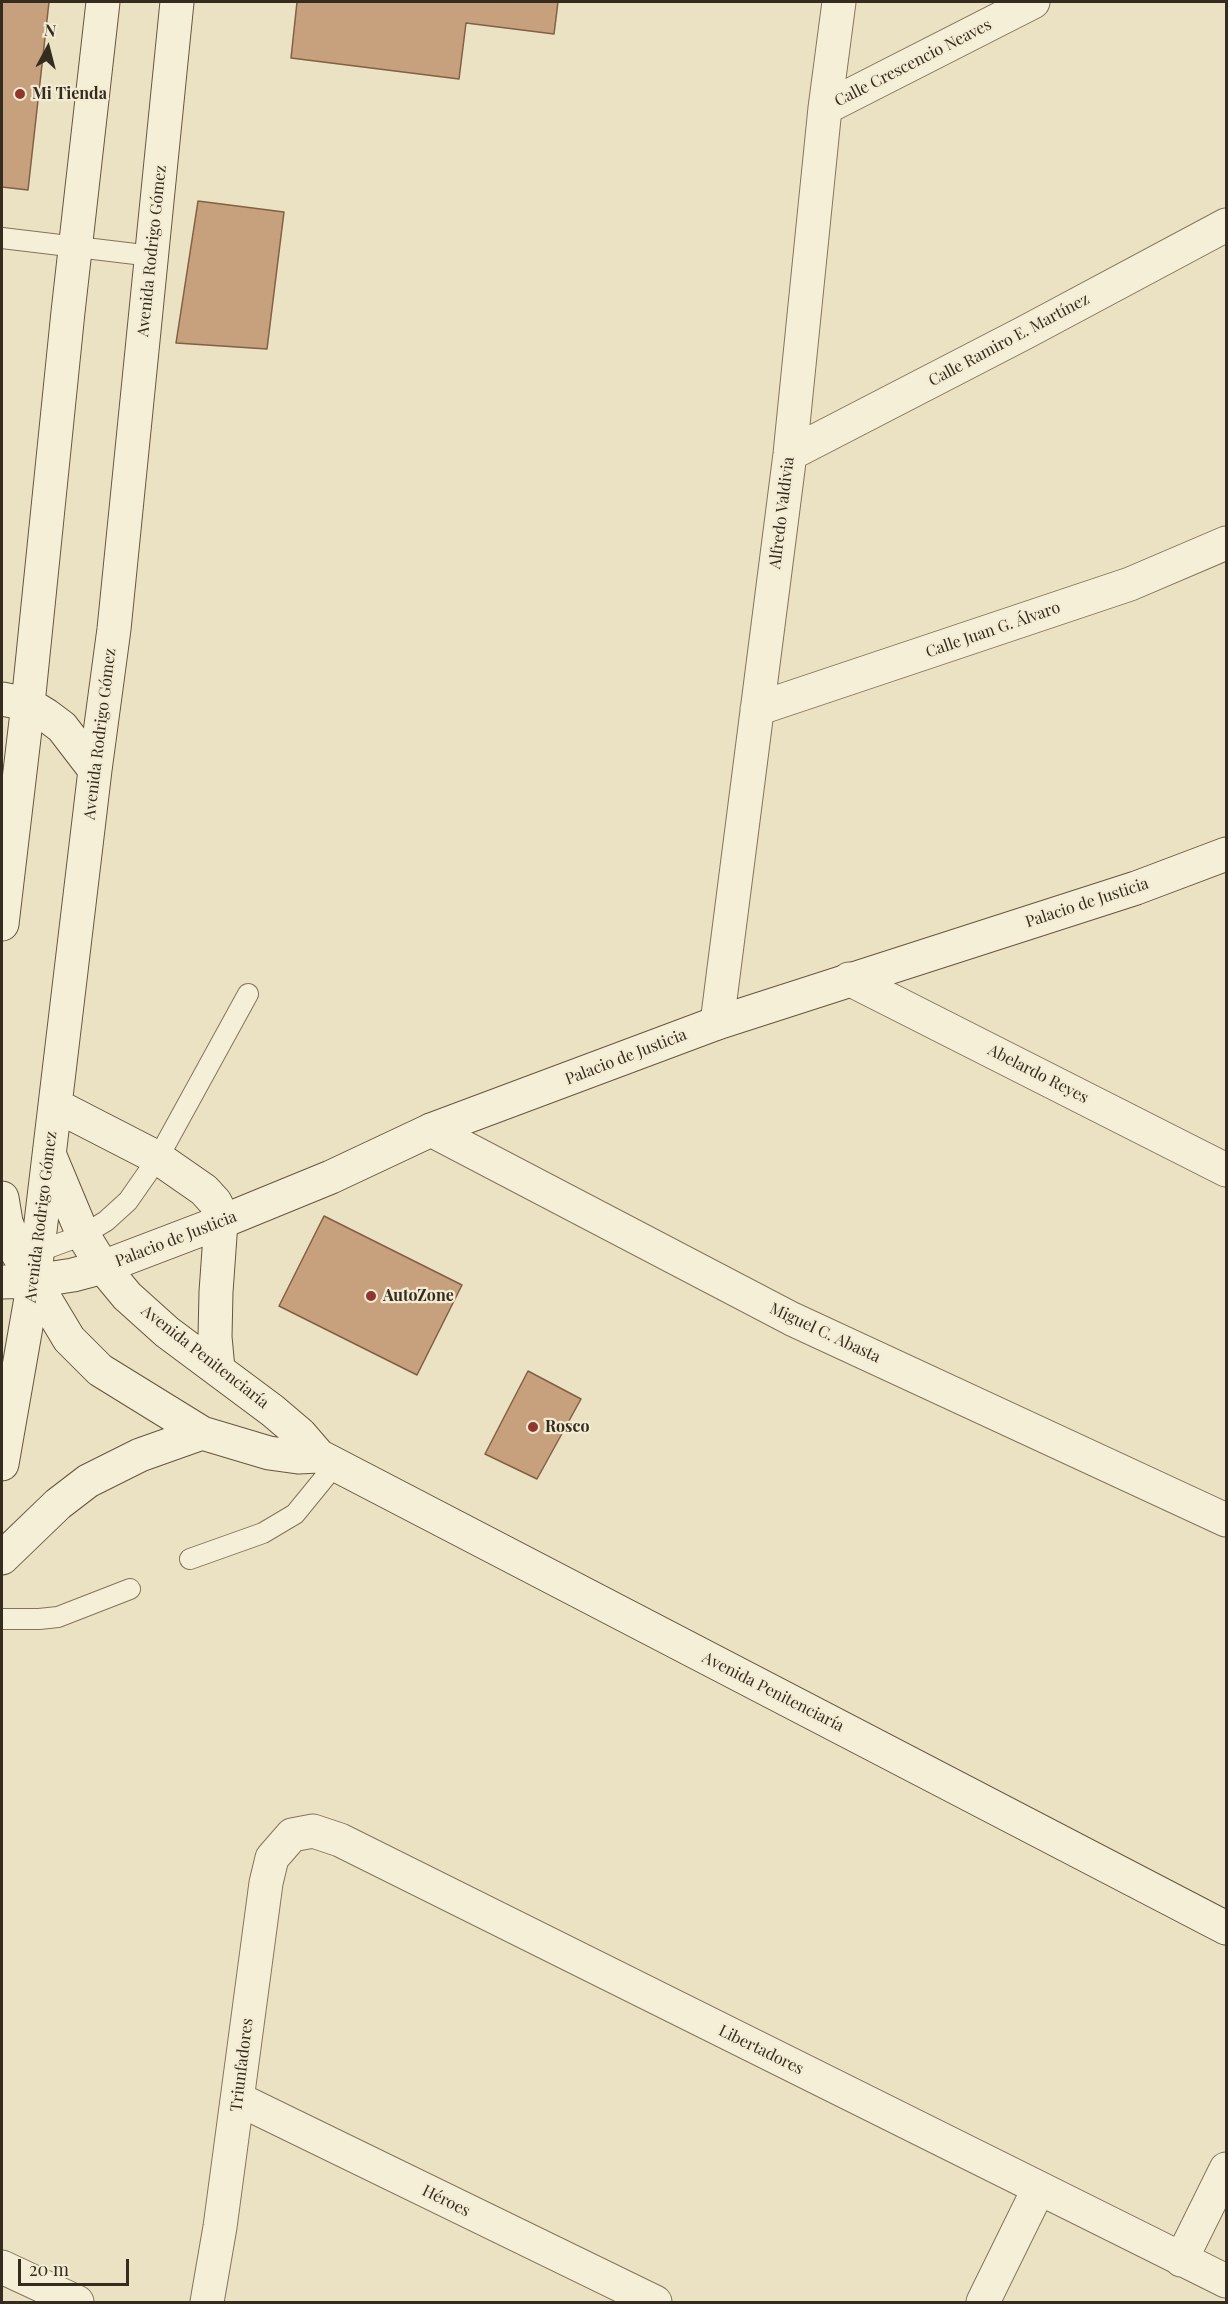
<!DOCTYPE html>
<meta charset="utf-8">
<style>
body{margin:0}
#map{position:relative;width:1228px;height:2304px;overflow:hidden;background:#ebe2c4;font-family:"Playfair Display",serif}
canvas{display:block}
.frame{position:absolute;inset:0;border:3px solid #352b1f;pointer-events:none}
.north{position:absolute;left:18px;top:18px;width:60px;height:60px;-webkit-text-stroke:4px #f3ecd3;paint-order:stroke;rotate:7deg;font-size:16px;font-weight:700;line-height:24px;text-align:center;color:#352b1f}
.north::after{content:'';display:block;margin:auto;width:21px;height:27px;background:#352b1f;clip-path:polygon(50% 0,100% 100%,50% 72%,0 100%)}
.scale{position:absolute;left:18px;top:2259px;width:111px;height:27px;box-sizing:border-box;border:3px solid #352b1f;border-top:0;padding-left:8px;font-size:18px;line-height:21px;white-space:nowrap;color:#352b1f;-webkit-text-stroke:4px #f3ecd3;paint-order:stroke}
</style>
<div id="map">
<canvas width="1228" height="2304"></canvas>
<div class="frame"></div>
<div class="north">N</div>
<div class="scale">20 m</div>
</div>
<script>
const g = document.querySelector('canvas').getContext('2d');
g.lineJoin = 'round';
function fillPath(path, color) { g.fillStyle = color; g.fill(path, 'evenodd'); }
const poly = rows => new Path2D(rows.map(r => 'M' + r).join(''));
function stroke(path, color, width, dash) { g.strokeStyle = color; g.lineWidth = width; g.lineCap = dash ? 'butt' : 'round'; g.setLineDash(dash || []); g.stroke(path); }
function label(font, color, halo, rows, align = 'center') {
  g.font = font + ' "Playfair Display",serif'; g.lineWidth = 4.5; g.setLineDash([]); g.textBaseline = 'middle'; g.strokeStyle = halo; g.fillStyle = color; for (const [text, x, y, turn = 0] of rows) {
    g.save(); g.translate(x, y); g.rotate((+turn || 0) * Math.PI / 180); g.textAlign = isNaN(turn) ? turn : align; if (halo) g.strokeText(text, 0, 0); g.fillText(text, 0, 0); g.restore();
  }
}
const building = poly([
 [2,2,49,2,28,190,2,187,2,2],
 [297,2,558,2,554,34,466,23,459,79,291,58,297,2],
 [198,201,284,212,267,349,176,343,198,201],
 [324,1216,462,1285,417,1375,279,1306,324,1216],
 [528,1371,581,1399,537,1479,485,1454,528,1371]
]);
fillPath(building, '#c7a07d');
stroke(building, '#826043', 1.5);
const lane = poly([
 [2,238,152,256],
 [37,1252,83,1235,106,1221,128,1201,158,1158,248,994],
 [190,1559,263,1533,295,1514,335,1465],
 [2,1619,39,1619,58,1617,130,1589]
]);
const street = poly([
 [825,108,1033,2],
 [790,454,1024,333,1226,225],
 [757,709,1130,584,1226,543],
 [849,979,1226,1170],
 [717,1023,790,454,825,108,839,2],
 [431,1130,792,1319,1226,1520],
 [238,2099,655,2302],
 [1181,2260,1226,2169],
 [2,2267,77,2302],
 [207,2302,220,2227,266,1883,272,1858,292,1835,313,1831,340,1840,1226,2281],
 [983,2302,1039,2188]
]);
const secondary = poly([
 [2,699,28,704,46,715,62,727,95,770],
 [2,924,28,704,68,312,103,2],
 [55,1105,158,1158,204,1190,215,1202,220,1212,221,1222,216,1292,215,1337,218,1369],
 [50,1156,83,1235,103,1267,127,1296,167,1332,273,1411,300,1434,319,1456,1226,1928],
 [2,1198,6,1222,18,1254,69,1339,100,1370,202,1433,269,1453,298,1457,319,1456],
 [2,1282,34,1281,73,1275,103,1267,221,1222,331,1177,431,1130,717,1023,1136,888,1226,854],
 [2,1464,34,1281,95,770,114,629,177,2],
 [2,1558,58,1504,88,1481,140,1455,202,1433]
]);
stroke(lane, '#84745c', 22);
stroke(street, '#84745c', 35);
stroke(secondary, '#66553f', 35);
stroke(lane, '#f6efd7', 20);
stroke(street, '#f6efd7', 33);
stroke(secondary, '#f6efd7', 33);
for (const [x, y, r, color] of [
 [20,94,6,"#903530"],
 [371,1296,6,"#903530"],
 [533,1427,6,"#903530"]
]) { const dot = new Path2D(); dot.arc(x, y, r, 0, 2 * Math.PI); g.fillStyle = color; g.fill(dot); stroke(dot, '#f3ecd3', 2); }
label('16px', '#352b1f', '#f3ecd3', [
 ["Calle Crescencio Neaves",913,63,-27],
 ["Avenida Rodrigo Gómez",152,251,-84],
 ["Calle Ramiro E. Martínez",1009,340,-28],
 ["Alfredo Valdivia",782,513,-83],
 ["Calle Juan G. Álvaro",993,630,-19],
 ["Avenida Rodrigo Gómez",100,734,-83],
 ["Palacio de Justicia",1087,903,-18],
 ["Palacio de Justicia",626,1057,-21],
 ["Abelardo Reyes",1038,1074,27],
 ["Avenida Rodrigo Gómez",41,1217,-83],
 ["Palacio de Justicia",176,1239,-21],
 ["Miguel C. Abasta",825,1333,25],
 ["Avenida Penitenciaría",205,1357,38],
 ["Avenida Penitenciaría",773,1692,27],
 ["Libertadores",761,2050,26],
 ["Triunfadores",242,2065,-83],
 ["Héroes",446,2201,26]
]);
label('bold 16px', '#352b1f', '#f3ecd3', [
 ["Mi Tienda",32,94],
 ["AutoZone",383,1296],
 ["Rosco",545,1427]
], 'left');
</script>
